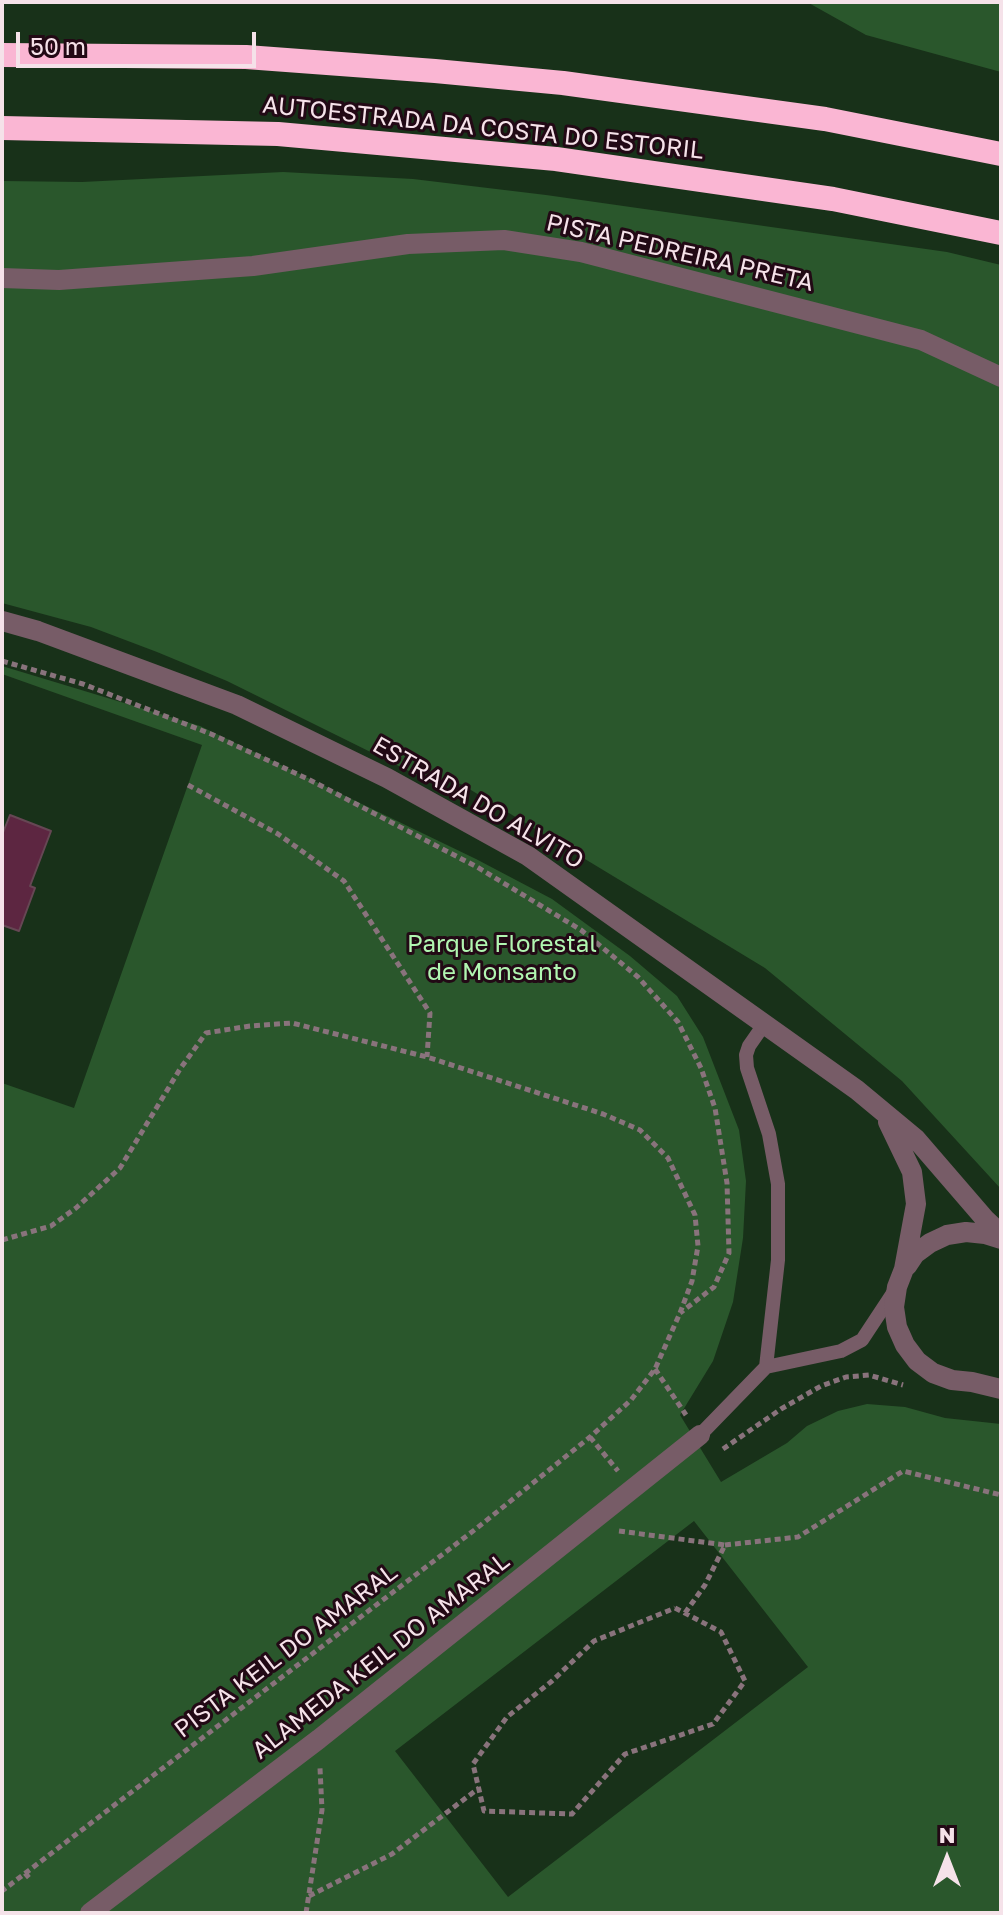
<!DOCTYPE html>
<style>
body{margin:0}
#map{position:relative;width:1003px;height:1915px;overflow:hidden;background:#2c121e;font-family:"Golos Text",sans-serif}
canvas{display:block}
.frame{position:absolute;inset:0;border:4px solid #f5e2e9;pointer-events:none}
.north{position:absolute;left:907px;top:1819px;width:80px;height:80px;-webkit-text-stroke:6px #220915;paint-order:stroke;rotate:0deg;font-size:22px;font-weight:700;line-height:32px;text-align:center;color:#f5e2e9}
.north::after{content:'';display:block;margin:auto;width:28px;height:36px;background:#f5e2e9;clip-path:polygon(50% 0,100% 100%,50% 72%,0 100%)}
.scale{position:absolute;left:16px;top:32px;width:240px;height:36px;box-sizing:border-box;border:4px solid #f5e2e9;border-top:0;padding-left:10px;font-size:24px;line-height:28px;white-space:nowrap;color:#f5e2e9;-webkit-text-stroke:6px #220915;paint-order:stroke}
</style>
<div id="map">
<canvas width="1003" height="1915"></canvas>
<div class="frame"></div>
<div class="north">N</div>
<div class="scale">50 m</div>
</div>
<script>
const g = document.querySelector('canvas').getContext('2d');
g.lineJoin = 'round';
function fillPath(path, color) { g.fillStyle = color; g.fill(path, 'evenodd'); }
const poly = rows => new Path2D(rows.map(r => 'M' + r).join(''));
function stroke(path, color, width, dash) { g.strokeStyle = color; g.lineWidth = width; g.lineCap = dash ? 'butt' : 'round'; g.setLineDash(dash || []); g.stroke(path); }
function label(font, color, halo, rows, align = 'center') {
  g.font = font + ' "Golos Text",sans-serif'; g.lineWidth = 6; g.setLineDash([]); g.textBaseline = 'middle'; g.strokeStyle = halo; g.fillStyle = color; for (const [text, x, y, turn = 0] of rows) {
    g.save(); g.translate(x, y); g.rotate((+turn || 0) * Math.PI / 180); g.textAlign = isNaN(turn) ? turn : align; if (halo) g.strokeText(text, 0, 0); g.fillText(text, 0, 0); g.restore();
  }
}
fillPath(poly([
 [2,2,1001,2,1001,1913,2,1913]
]), '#183119');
fillPath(poly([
 [807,2,1001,2,1001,72,866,35],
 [283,172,413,179,546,195,947,252,1001,265,1001,1189,902,1081,765,968,461,784,421,777,227,681,157,652,91,627,2,603,2,181,82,182],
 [2,666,200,726,476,859,552,899,630,956,677,996,703,1037,739,1130,746,1181,743,1238,733,1302,713,1361,680,1415,721,1482,787,1443,807,1426,838,1411,867,1404,905,1407,945,1418,1001,1424,1001,1913,2,1913,2,1083,74,1108,202,745,2,674],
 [694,1521,808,1667,508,1897,395,1751]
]), '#2a572c');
const building = poly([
 [10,815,51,831,30,886,35,888,19,931,2,925,2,835,10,815]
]);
fillPath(building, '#5d2641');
stroke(building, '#664754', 2);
stroke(poly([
 [2,661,83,684,211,734,308,779,477,867,581,930,638,977,678,1022,701,1068,715,1108,727,1183,729,1253,714,1287,680,1313],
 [188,785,278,834,344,881,430,1013,427,1057],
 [2,1240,51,1226,76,1208,120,1168,180,1069,206,1033,250,1026,292,1023,427,1057,603,1114,640,1130,668,1158,695,1215,698,1246,692,1281,680,1313,655,1369,631,1400,590,1437,477,1528,2,1891],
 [655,1369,686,1415],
 [590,1437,618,1471],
 [723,1449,781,1409,821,1386,846,1377,869,1375,903,1385],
 [619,1531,725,1545,705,1585,685,1613],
 [725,1545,798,1537,903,1471,1001,1495],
 [675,1608,721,1632,745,1681,713,1724,625,1754,572,1814,484,1811,473,1764,507,1717,552,1681,594,1641,675,1608],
 [25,1873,31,1880],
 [309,1896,392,1854,479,1788],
 [306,1913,322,1810,320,1768]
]), '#89737c', 5, [6, 4]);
stroke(poly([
 [765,1023,749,1046,746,1055,747,1068,769,1134,778,1184,778,1260,766,1367],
 [700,1435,766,1367,841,1351,862,1340,893,1293]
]), '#775c67', 14);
stroke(poly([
 [90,1913,319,1739,700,1435]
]), '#775c67', 20);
stroke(poly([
 [2,278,59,280,253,266,408,244,504,240,581,252,921,340,1001,377]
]), '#775c67', 20);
stroke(poly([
 [2,621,38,631,237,705,387,778,528,856,857,1090,916,1139,985,1219,1001,1234],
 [888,1122,912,1172,916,1204,904,1269,897,1287,894,1307,897,1327,905,1345,917,1361,933,1373,952,1380,972,1382,1001,1389],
 [907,1266,915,1254,930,1243,947,1235,966,1232,985,1234,1001,1239]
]), '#775c67', 20);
stroke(poly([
 [2,55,246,57,435,71,563,83,825,119,1001,154],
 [2,128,278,134,556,159,833,199,1001,233]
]), '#fab6d3', 24);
label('24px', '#f5e2e9', '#220915', [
 ["AUTOESTRADA DA COSTA DO ESTORIL",483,128,6],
 ["PISTA PEDREIRA PRETA",680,253,13],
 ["ESTRADA DO ALVITO",478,803,30],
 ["PISTA KEIL DO AMARAL",286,1651,-37],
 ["ALAMEDA KEIL DO AMARAL",381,1656,-38]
]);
label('24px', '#b1f6b1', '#220915', [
 ["Parque Florestal",502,944],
 ["de Monsanto",502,972]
]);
</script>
